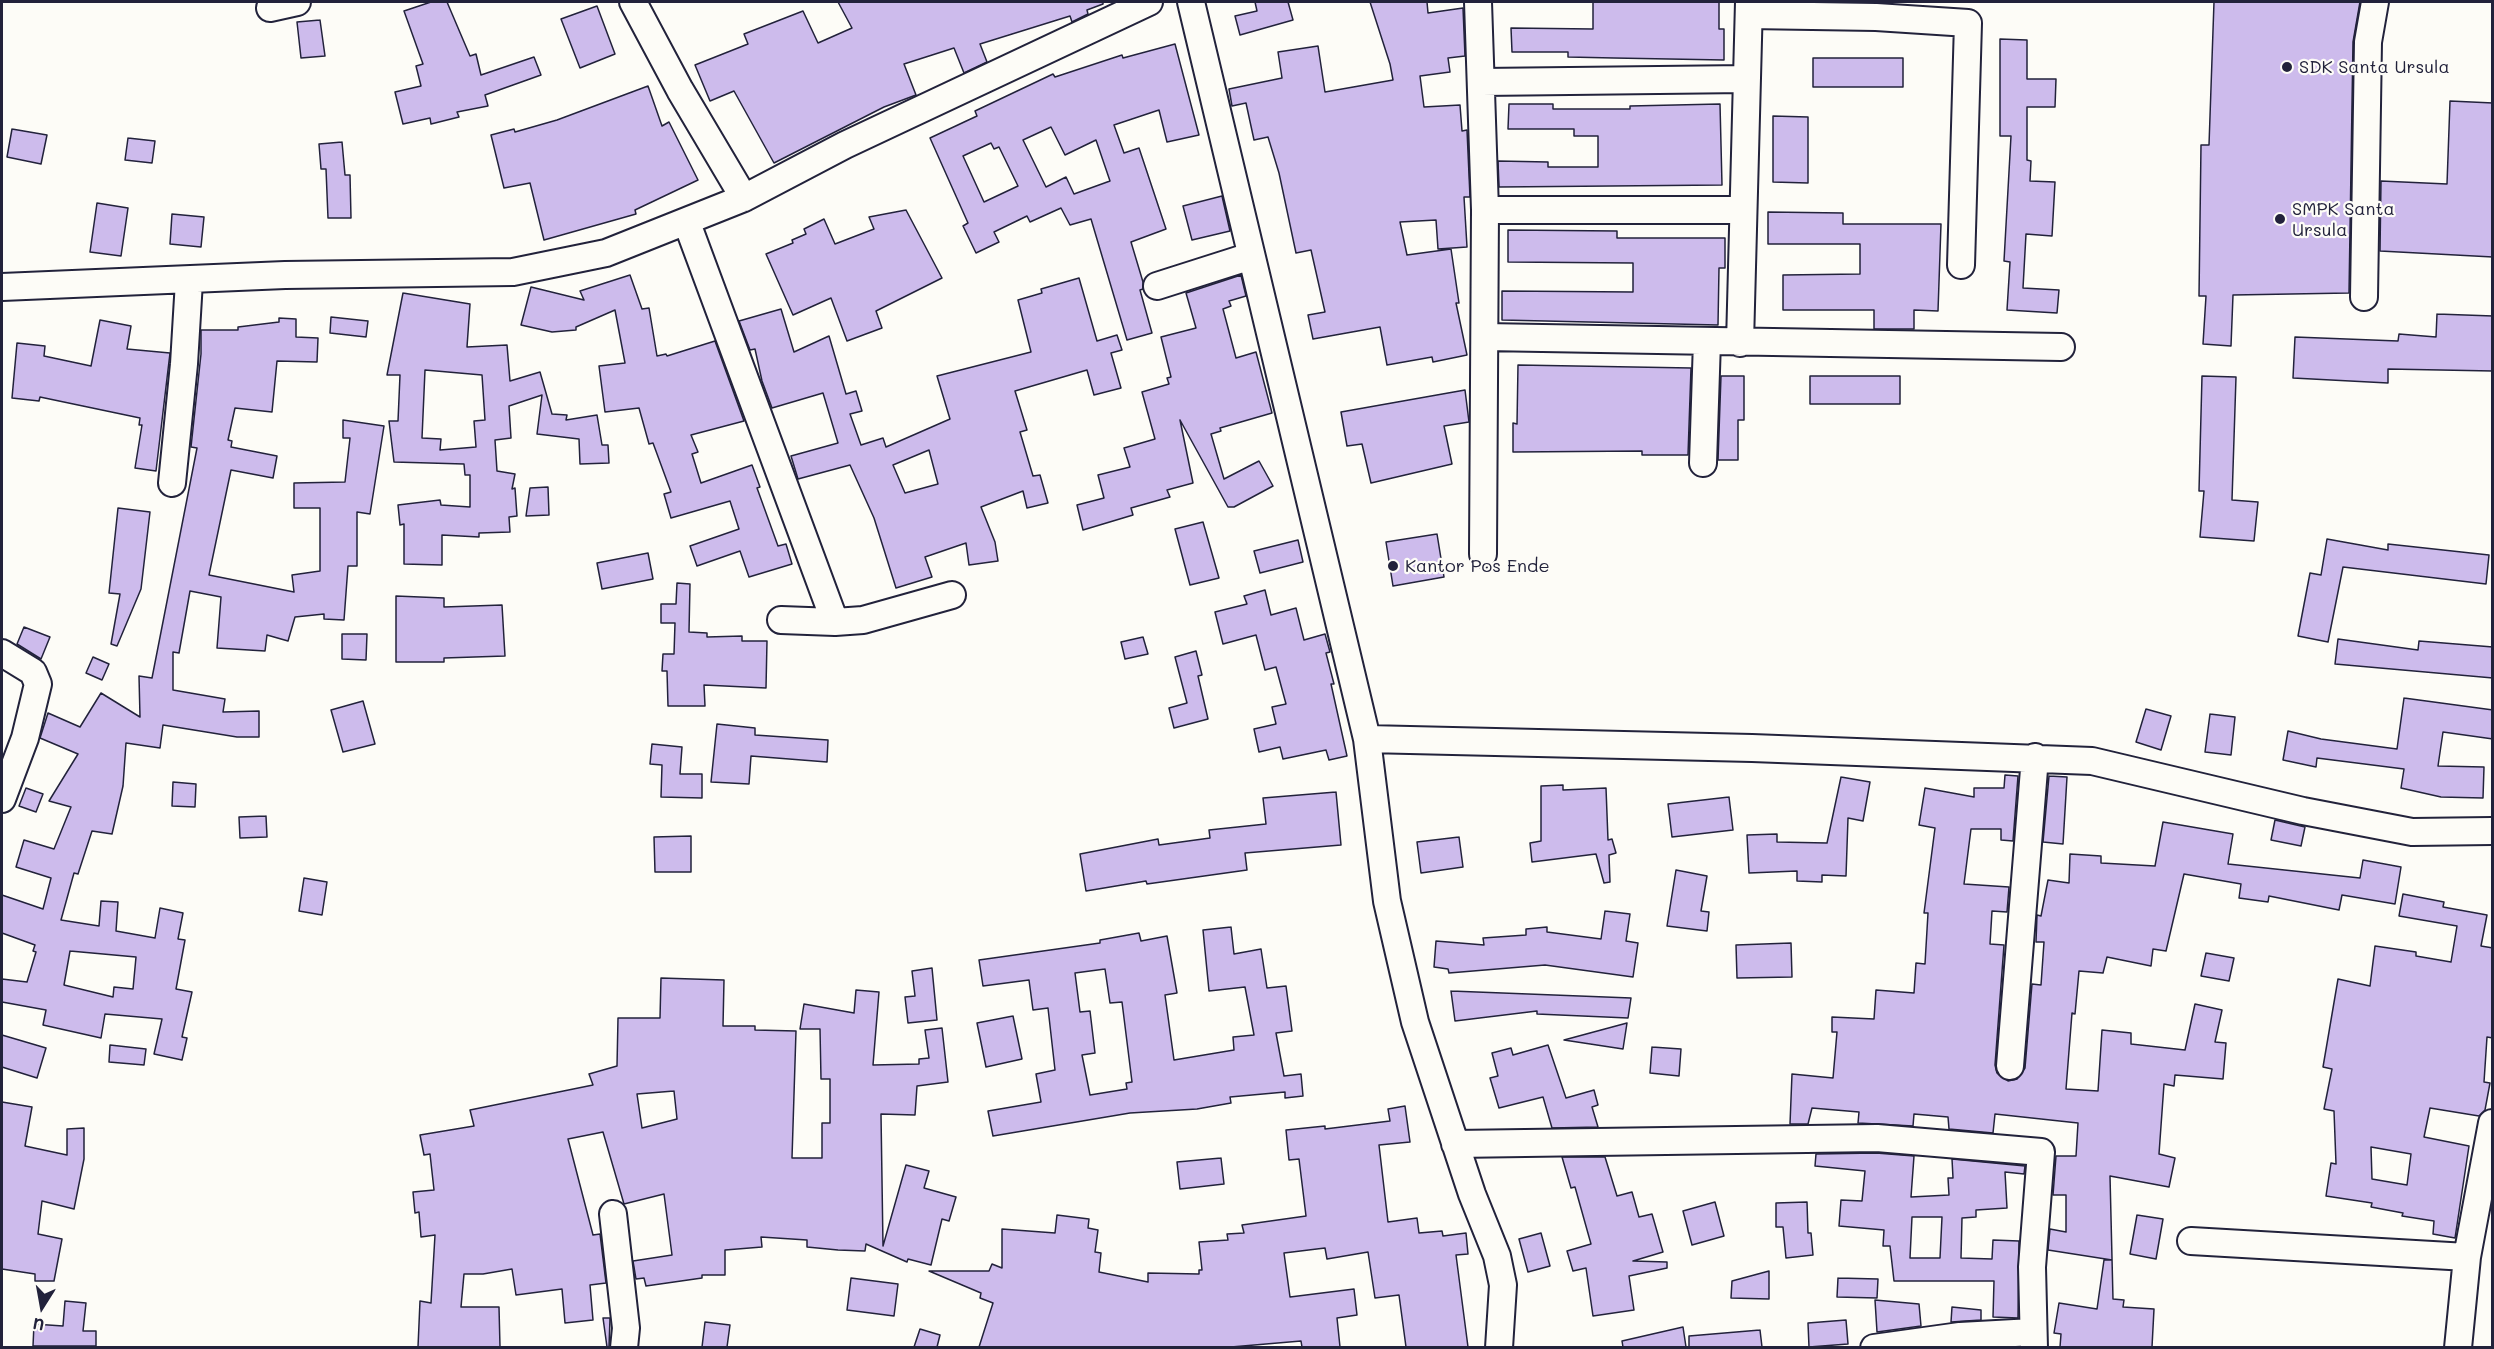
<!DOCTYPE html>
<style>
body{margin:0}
#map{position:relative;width:2494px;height:1349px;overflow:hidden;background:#fdfcf7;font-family:Mali,sans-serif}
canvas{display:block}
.frame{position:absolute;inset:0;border:3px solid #22223b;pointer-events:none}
.north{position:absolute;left:12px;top:1277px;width:60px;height:60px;-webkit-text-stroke:4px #fdfcf7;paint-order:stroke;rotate:191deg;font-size:16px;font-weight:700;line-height:24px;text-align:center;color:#22223b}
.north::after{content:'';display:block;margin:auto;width:21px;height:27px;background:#22223b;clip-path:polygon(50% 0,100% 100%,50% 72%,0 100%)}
</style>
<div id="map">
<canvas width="2494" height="1349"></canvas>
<div class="frame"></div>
<div class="north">U</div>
</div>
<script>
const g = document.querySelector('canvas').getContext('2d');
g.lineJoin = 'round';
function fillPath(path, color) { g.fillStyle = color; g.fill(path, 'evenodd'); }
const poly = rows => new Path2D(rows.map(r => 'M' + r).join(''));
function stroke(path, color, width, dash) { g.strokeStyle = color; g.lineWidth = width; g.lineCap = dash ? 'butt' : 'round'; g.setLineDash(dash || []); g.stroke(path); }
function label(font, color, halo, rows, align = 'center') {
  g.font = font + ' Mali,sans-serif'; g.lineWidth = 4.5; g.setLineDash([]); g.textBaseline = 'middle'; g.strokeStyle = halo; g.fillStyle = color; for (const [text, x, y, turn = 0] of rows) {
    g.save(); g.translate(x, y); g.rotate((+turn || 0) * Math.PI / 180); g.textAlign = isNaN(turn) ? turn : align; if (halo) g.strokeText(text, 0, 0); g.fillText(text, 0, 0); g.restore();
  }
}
const building = poly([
 [431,2,447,2,470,56,476,54,481,75,534,57,541,75,485,95,488,106,457,112,459,117,431,124,430,118,403,124,395,92,421,86,416,66,423,64,404,11,431,2],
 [838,2,1103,2,1103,4,1087,10,1088,14,1072,22,1070,16,980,44,987,62,964,73,954,48,904,64,916,95,884,107,774,163,734,91,710,101,695,65,748,44,744,34,803,11,818,43,852,28,838,2],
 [1255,2,1288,2,1293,20,1240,35,1235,16,1257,11,1255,2],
 [1370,2,1427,2,1428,13,1463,8,1465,56,1448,58,1450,72,1420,76,1424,107,1460,105,1462,131,1467,130,1470,197,1464,197,1467,247,1438,249,1436,220,1400,222,1407,255,1451,249,1459,303,1456,303,1467,355,1433,362,1432,357,1387,365,1380,327,1313,339,1308,315,1325,312,1311,250,1296,253,1279,173,1268,137,1254,140,1246,103,1232,106,1229,89,1282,78,1278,52,1318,46,1325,92,1393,80,1390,64,1370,2],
 [1593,2,1719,2,1719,29,1724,29,1724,60,1614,58,1568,57,1568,52,1512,52,1511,28,1593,29,1593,2],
 [2214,2,2360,2,2353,42,2349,293,2233,295,2231,346,2203,344,2206,296,2199,296,2201,145,2209,145,2214,2],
 [597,6,615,54,580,68,561,19,597,6],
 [320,20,325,56,301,58,297,22,320,20],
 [2000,39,2027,40,2027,79,2056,79,2055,107,2027,107,2027,160,2031,161,2030,181,2055,182,2052,236,2026,234,2023,288,2059,290,2057,313,2007,310,2010,262,2004,261,2011,136,2000,136,2000,39],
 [1175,44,1199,135,1167,142,1159,110,1114,125,1124,153,1139,148,1166,229,1131,242,1143,282,1143,289,1140,290,1152,333,1127,340,1091,219,1070,225,1061,208,1030,222,1027,216,994,232,999,242,976,253,963,226,968,223,930,138,977,116,975,111,1053,74,1055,77,1122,55,1123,58,1175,44],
 [1051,127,1065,155,1096,140,1110,181,1074,194,1066,177,1046,187,1023,140,1051,127],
 [991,143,994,149,999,147,1018,186,984,202,963,156,991,143],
 [1813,58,1903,58,1903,87,1813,87,1813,58],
 [648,86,662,126,669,122,698,180,635,210,636,214,544,240,530,183,504,188,491,135,514,129,515,132,557,120,648,86],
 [2450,101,2493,103,2493,257,2380,251,2381,181,2447,184,2450,101],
 [1509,104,1553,104,1553,109,1630,109,1630,106,1720,104,1722,185,1499,187,1498,161,1548,162,1548,167,1598,167,1598,136,1574,136,1574,129,1508,129,1509,104],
 [1773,116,1808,117,1808,183,1773,182,1773,116],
 [12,129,47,135,41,164,7,157,12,129],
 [128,138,155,141,152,163,125,160,128,138],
 [342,142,345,175,350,175,351,218,328,218,326,169,321,169,319,144,342,142],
 [1222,196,1230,231,1192,240,1183,206,1222,196],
 [97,203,128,208,121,256,90,252,97,203],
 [906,210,942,278,876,311,882,328,847,341,831,298,793,315,766,254,793,243,792,240,806,234,804,229,824,219,835,244,874,229,869,217,906,210],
 [1768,212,1843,213,1843,224,1941,224,1938,311,1914,310,1914,329,1874,329,1874,310,1783,310,1783,275,1860,274,1860,244,1768,244,1768,212],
 [172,214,204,217,201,247,170,244,172,214],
 [1508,230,1617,231,1617,238,1725,238,1725,268,1719,268,1718,325,1502,320,1502,291,1633,292,1633,263,1508,262,1508,230],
 [630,275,642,309,649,308,657,356,666,354,667,356,715,341,744,421,691,435,698,452,692,454,701,483,752,465,760,487,757,488,778,546,786,544,792,564,749,577,740,551,697,566,690,546,739,529,730,501,671,518,664,494,671,492,653,443,649,444,639,408,605,412,599,366,625,363,615,310,576,327,576,330,552,332,521,325,531,287,584,300,580,291,630,275],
 [1241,275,1246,296,1229,301,1231,306,1223,309,1236,358,1256,352,1272,413,1220,428,1221,431,1211,434,1224,479,1259,461,1273,486,1234,507,1228,507,1180,420,1193,483,1167,490,1170,497,1131,508,1133,515,1083,530,1077,505,1104,498,1098,475,1130,467,1124,448,1155,439,1142,392,1169,384,1167,378,1171,377,1161,337,1196,328,1186,293,1241,275],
 [1079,278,1097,341,1117,335,1122,350,1111,353,1121,388,1094,395,1087,370,1015,391,1027,430,1020,432,1033,476,1040,475,1048,503,1027,508,1023,491,981,507,995,542,998,561,969,565,966,543,925,557,932,577,896,588,874,518,850,465,798,479,791,456,838,443,823,393,772,408,762,381,755,349,750,350,739,321,781,309,794,352,829,336,846,394,856,391,862,411,850,414,861,445,883,438,886,447,950,419,937,376,1031,352,1018,300,1042,293,1041,289,1079,278],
 [929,450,938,484,905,493,893,465,929,450],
 [403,293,470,304,467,347,507,345,510,381,540,372,552,414,567,415,566,420,597,415,602,445,608,445,609,463,580,464,579,439,537,434,542,395,509,406,511,438,495,440,497,471,515,474,512,489,515,488,517,516,509,517,510,532,479,533,479,537,442,535,442,565,404,564,404,524,400,525,398,505,440,500,441,505,470,507,470,475,465,475,464,464,394,462,389,421,398,421,400,375,387,375,403,293],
 [425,370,482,375,485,420,474,421,476,447,440,450,441,439,422,438,425,370],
 [2437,314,2493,316,2493,371,2388,369,2388,383,2293,378,2295,337,2398,341,2399,334,2436,337,2437,314],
 [331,317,368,321,366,337,330,333,331,317],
 [279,318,296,319,296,337,318,338,317,362,277,361,272,412,235,408,228,440,232,441,231,447,277,456,273,478,231,470,209,575,294,592,292,575,320,571,320,508,294,508,294,483,345,482,350,438,343,438,343,420,384,426,370,514,357,512,357,566,348,566,344,620,324,619,324,614,295,617,288,641,267,635,265,651,217,648,221,597,190,591,179,653,173,652,173,690,225,699,223,712,259,711,259,737,237,737,163,725,160,748,126,743,123,786,112,834,92,831,78,874,74,873,61,920,99,926,101,901,118,902,116,931,155,938,160,908,183,913,178,939,185,940,176,989,192,992,182,1037,187,1038,182,1060,154,1054,162,1019,105,1014,101,1038,43,1025,46,1010,2,1002,2,979,27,982,36,952,33,951,35,945,2,933,2,895,43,909,51,878,16,867,24,840,54,849,71,807,49,801,78,754,40,738,48,713,80,727,101,693,140,717,139,676,152,678,197,448,191,447,201,354,201,330,238,330,238,327,279,322,279,318],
 [70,951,136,957,133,989,114,987,113,997,64,985,70,951],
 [100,320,131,326,127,349,170,353,156,471,135,468,142,425,139,425,140,418,40,397,39,401,12,398,17,343,45,346,44,356,91,366,100,320],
 [1518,365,1691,368,1688,455,1642,455,1642,451,1513,452,1513,423,1517,424,1518,365],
 [1721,376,1744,376,1744,420,1738,420,1738,460,1718,460,1721,376],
 [1810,376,1900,376,1900,404,1810,404,1810,376],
 [2202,376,2236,377,2232,500,2258,502,2254,541,2200,537,2204,491,2199,491,2202,376],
 [1465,390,1469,422,1444,426,1452,464,1371,483,1362,444,1347,446,1341,412,1465,390],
 [548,487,549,515,526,516,530,488,548,487],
 [118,508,150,512,141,589,117,646,111,644,120,594,109,593,118,508],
 [1203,522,1219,578,1190,585,1175,529,1203,522],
 [1437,534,1444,577,1393,586,1386,542,1437,534],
 [2327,539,2388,550,2388,544,2489,555,2486,584,2343,567,2328,642,2298,636,2310,573,2321,575,2327,539],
 [1298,540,1303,562,1260,573,1254,551,1298,540],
 [648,553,653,579,602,589,597,563,648,553],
 [677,583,690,584,689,632,707,633,707,637,742,636,742,641,767,641,766,688,704,685,705,706,668,706,667,671,662,671,663,654,674,654,675,623,661,623,661,604,676,604,677,583],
 [1265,590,1271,615,1296,608,1304,640,1325,634,1330,652,1326,653,1334,684,1331,684,1347,756,1329,760,1326,750,1283,759,1280,747,1259,752,1254,729,1276,724,1272,707,1286,704,1276,667,1265,670,1256,635,1223,644,1215,612,1247,604,1244,596,1265,590],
 [396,596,444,598,444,607,502,605,505,656,444,658,444,662,396,662,396,596],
 [24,627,50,637,41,659,17,644,24,627],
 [342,634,367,634,366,660,342,659,342,634],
 [1143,637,1148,654,1125,659,1121,642,1143,637],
 [2338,639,2418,650,2419,641,2493,647,2493,678,2335,664,2338,639],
 [1196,651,1202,675,1198,676,1208,719,1174,728,1169,708,1187,703,1175,657,1196,651],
 [93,657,109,664,102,680,86,673,93,657],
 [2404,698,2493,710,2493,739,2443,732,2438,766,2484,767,2483,798,2441,797,2401,788,2404,769,2317,758,2316,767,2283,760,2288,731,2321,739,2397,749,2404,698],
 [363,701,375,744,343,752,331,710,363,701],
 [2146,709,2171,716,2161,750,2136,742,2146,709],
 [2210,714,2235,717,2231,755,2205,752,2210,714],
 [717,724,755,728,755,735,828,740,827,762,751,756,749,784,711,782,717,724],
 [652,744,682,747,680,774,702,774,702,798,661,797,662,765,650,764,652,744],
 [2005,775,2018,776,2013,841,2001,840,2001,829,1971,829,1964,884,2009,887,2007,912,1992,911,1990,944,2004,945,1995,1065,1997,1073,2008,1081,2017,1079,2025,1068,2032,984,2041,985,2044,942,2036,942,2037,915,2041,916,2048,880,2069,883,2070,854,2101,856,2101,863,2155,866,2163,822,2233,834,2228,864,2360,878,2363,860,2401,867,2395,904,2342,895,2339,910,2269,896,2268,902,2239,898,2241,884,2184,874,2166,951,2153,949,2151,966,2107,957,2103,973,2079,971,2075,1014,2072,1013,2066,1089,2098,1091,2102,1030,2131,1033,2131,1044,2185,1050,2195,1004,2222,1010,2215,1042,2226,1043,2223,1079,2175,1075,2174,1086,2164,1084,2159,1154,2175,1158,2169,1187,2110,1176,2113,1299,2124,1300,2123,1307,2154,1309,2152,1347,2060,1347,2061,1334,2054,1333,2059,1303,2097,1309,2104,1260,2112,1260,2048,1250,2050,1229,2066,1232,2066,1195,2053,1195,2056,1156,2076,1156,2078,1123,1995,1114,1993,1133,1949,1129,1948,1117,1914,1114,1913,1126,1858,1123,1859,1112,1812,1108,1808,1124,1790,1124,1792,1074,1833,1078,1837,1032,1832,1032,1832,1017,1874,1019,1876,990,1914,993,1916,963,1925,964,1928,913,1924,913,1935,828,1919,825,1925,788,1974,797,1974,788,2004,788,2005,775],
 [2049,776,2067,777,2063,844,2043,842,2049,776],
 [1841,777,1870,782,1863,821,1848,818,1846,876,1822,875,1822,882,1797,881,1797,871,1749,873,1747,835,1777,834,1777,842,1827,843,1841,777],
 [173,782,196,784,195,807,172,806,173,782],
 [1563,785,1563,790,1606,788,1608,840,1612,839,1616,853,1609,855,1610,882,1604,883,1596,854,1532,862,1530,843,1541,841,1541,786,1563,785],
 [26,788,43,794,36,812,19,806,26,788],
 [1336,792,1341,845,1245,853,1247,870,1147,884,1146,881,1086,891,1080,854,1158,839,1159,845,1210,838,1209,830,1266,824,1263,798,1336,792],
 [1729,797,1733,830,1672,837,1668,804,1729,797],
 [266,816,267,837,240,838,239,817,266,816],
 [2275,820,2305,827,2301,846,2271,840,2275,820],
 [691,836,691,872,655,872,654,837,691,836],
 [1459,837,1463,867,1421,873,1417,842,1459,837],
 [1676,870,1707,876,1701,911,1709,912,1707,931,1667,926,1676,870],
 [304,878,327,882,322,915,299,911,304,878],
 [2403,894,2444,902,2443,907,2487,915,2481,946,2493,948,2493,1038,2487,1037,2484,1082,2490,1083,2485,1110,2479,1116,2430,1108,2424,1137,2469,1146,2455,1238,2433,1234,2434,1221,2402,1216,2403,1213,2371,1207,2372,1203,2326,1196,2331,1163,2336,1164,2334,1111,2324,1109,2332,1069,2323,1067,2338,979,2370,986,2375,946,2416,952,2416,956,2451,962,2457,926,2399,916,2403,894],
 [2371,1147,2411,1154,2407,1185,2372,1179,2371,1147],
 [1605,911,1630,914,1626,941,1638,943,1633,977,1545,965,1449,973,1448,969,1434,967,1436,941,1484,945,1483,938,1526,935,1526,929,1547,927,1547,932,1601,939,1605,911],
 [1231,927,1234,954,1261,949,1267,988,1286,986,1292,1031,1276,1033,1284,1076,1301,1074,1303,1096,1285,1098,1285,1092,1230,1097,1231,1103,1197,1109,1130,1113,993,1136,988,1111,1041,1102,1036,1074,1055,1070,1048,1008,1033,1010,1029,980,983,986,979,960,1100,943,1100,940,1139,933,1141,941,1167,936,1177,993,1165,995,1174,1060,1234,1050,1233,1037,1254,1035,1245,987,1209,991,1203,930,1231,927],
 [1105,969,1110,1003,1122,1002,1132,1082,1126,1083,1127,1089,1090,1095,1082,1055,1095,1053,1090,1011,1080,1012,1075,973,1105,969],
 [1791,943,1792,977,1737,978,1736,945,1791,943],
 [2206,953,2234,958,2229,981,2201,976,2206,953],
 [932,968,937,1020,908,1023,905,997,915,996,912,971,932,968],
 [661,978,724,980,723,1026,755,1026,755,1030,796,1031,792,1158,822,1158,822,1123,830,1123,830,1079,821,1079,820,1029,800,1029,804,1004,854,1013,856,990,879,992,873,1065,919,1064,919,1059,929,1058,925,1030,942,1028,948,1082,917,1086,915,1115,881,1114,883,1246,906,1165,929,1171,924,1188,956,1197,949,1221,942,1219,931,1265,908,1259,907,1262,866,1244,865,1251,838,1250,807,1247,807,1240,761,1237,762,1247,725,1250,725,1275,702,1275,702,1278,646,1286,644,1278,636,1279,633,1261,672,1255,664,1194,624,1204,603,1132,568,1139,593,1235,600,1234,606,1283,590,1285,593,1320,565,1323,562,1289,516,1295,512,1269,483,1274,464,1274,461,1307,499,1307,500,1347,418,1347,420,1301,431,1303,435,1235,421,1237,419,1212,415,1213,413,1192,434,1190,430,1154,424,1155,420,1135,474,1126,470,1110,593,1085,589,1074,617,1066,618,1018,660,1018,661,978],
 [674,1091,677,1119,642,1128,637,1094,674,1091],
 [1451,991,1631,998,1628,1018,1537,1014,1537,1011,1455,1021,1451,991],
 [1013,1016,1022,1059,986,1067,977,1023,1013,1016],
 [1627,1023,1623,1049,1564,1040,1627,1023],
 [2,1035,46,1048,37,1078,2,1067,2,1035],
 [110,1045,146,1049,144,1065,109,1062,110,1045],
 [1548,1045,1566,1098,1594,1090,1598,1105,1592,1107,1598,1127,1552,1128,1543,1097,1499,1108,1490,1078,1498,1076,1492,1053,1511,1048,1513,1055,1548,1045],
 [1652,1047,1681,1049,1679,1076,1650,1073,1652,1047],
 [2,1102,32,1107,25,1146,67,1155,67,1129,84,1128,84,1159,74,1209,42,1201,38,1234,62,1239,54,1281,35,1281,35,1274,2,1269,2,1102],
 [1405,1106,1410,1142,1379,1145,1388,1222,1417,1218,1419,1233,1442,1231,1443,1236,1466,1233,1468,1254,1456,1255,1468,1347,1406,1347,1399,1295,1375,1298,1368,1252,1327,1259,1325,1248,1284,1253,1290,1297,1354,1289,1357,1315,1337,1318,1340,1347,1302,1347,1301,1341,1231,1347,979,1347,993,1303,980,1298,981,1293,929,1271,989,1271,992,1264,1002,1268,1002,1229,1055,1233,1057,1215,1089,1219,1088,1228,1098,1230,1095,1252,1101,1253,1099,1272,1148,1282,1148,1273,1199,1274,1199,1270,1202,1270,1199,1242,1228,1240,1227,1234,1244,1233,1242,1225,1306,1216,1299,1159,1289,1160,1286,1130,1325,1126,1325,1129,1390,1121,1388,1109,1405,1106],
 [1876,1153,1914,1156,1911,1197,1949,1195,1948,1178,1953,1178,1952,1159,2025,1166,2024,1174,2005,1172,2007,1208,1976,1210,1976,1217,1962,1218,1961,1258,1992,1259,1993,1240,2019,1241,2018,1318,1993,1317,1994,1281,1894,1281,1890,1246,1883,1246,1884,1230,1839,1226,1841,1200,1862,1201,1865,1171,1815,1166,1816,1154,1876,1153],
 [1912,1217,1942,1217,1940,1258,1910,1258,1912,1217],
 [1562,1157,1605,1157,1617,1196,1632,1192,1639,1217,1652,1214,1663,1252,1633,1261,1667,1262,1667,1268,1629,1276,1634,1310,1593,1316,1586,1268,1573,1271,1567,1251,1591,1244,1575,1187,1571,1188,1562,1157],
 [1221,1158,1224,1184,1180,1189,1177,1162,1221,1158],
 [1715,1202,1724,1236,1692,1245,1683,1211,1715,1202],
 [1807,1202,1808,1233,1811,1233,1813,1255,1786,1258,1783,1227,1776,1227,1776,1203,1807,1202],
 [2137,1215,2163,1219,2156,1259,2130,1254,2137,1215],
 [1541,1233,1550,1266,1528,1272,1519,1239,1541,1233],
 [1769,1271,1769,1299,1731,1298,1732,1281,1769,1271],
 [851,1278,898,1284,894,1316,847,1310,851,1278],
 [1838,1278,1878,1279,1877,1298,1837,1297,1838,1278],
 [1875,1300,1919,1304,1921,1326,1877,1332,1875,1300],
 [65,1301,86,1303,83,1331,96,1331,96,1346,33,1346,34,1324,63,1326,65,1301],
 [1952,1307,1981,1310,1981,1320,1951,1322,1952,1307],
 [603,1318,610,1318,609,1347,607,1347,603,1318],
 [1846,1320,1848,1344,1809,1347,1808,1323,1846,1320],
 [705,1322,730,1325,727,1347,702,1347,705,1322],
 [1683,1327,1686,1347,1623,1347,1622,1341,1683,1327],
 [920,1329,940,1335,937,1347,914,1347,920,1329],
 [1760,1330,1762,1347,1689,1347,1689,1336,1760,1330]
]);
fillPath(building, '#cdbbec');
stroke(building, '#22223b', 1.5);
const minor = poly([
 [633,2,680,90,744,198],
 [1191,2,1367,739,1387,901,1415,1022,1472,1194,1497,1256,1503,1285,1499,1348],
 [1478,2,1485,210,1483,554],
 [270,8,297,2],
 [1749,15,1876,17,1968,23,1961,265],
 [1482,82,1746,79],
 [1485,210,1743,210],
 [687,223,835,622],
 [1157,286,1251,256],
 [2,287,285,275,513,272,606,253,744,198,845,145,1149,2],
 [2364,297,2368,42,2375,2],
 [1485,337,2061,347],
 [1740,343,1749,2],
 [1703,463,1707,341],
 [172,483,184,364,189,281],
 [781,620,835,622,863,620,952,595],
 [2,653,33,672,38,684,25,738,2,799],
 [1367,739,1752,748,2092,761,2303,811,2412,832,2492,831],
 [2010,1066,2035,757],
 [1455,1144,1877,1138,2041,1152,2032,1267,2034,1348],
 [613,1214,626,1328,624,1348],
 [2191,1241,2467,1257],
 [1874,1348,1960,1336,2033,1332],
 [2458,1348,2467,1257,2492,1123]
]);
stroke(minor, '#22223b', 30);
stroke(minor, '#fdfcf7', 26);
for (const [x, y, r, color] of [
 [2287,67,6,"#22223b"],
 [2280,219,6,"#22223b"],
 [1393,566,6,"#22223b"]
]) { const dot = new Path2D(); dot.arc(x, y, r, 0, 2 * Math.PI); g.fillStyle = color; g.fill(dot); stroke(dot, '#fdfcf7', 2); }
label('18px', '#22223b', '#fdfcf7', [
 ["SDK Santa Ursula",2299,67],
 ["SMPK Santa",2292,209],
 ["Ursula",2292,230],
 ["Kantor Pos Ende",1405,566]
], 'left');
</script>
